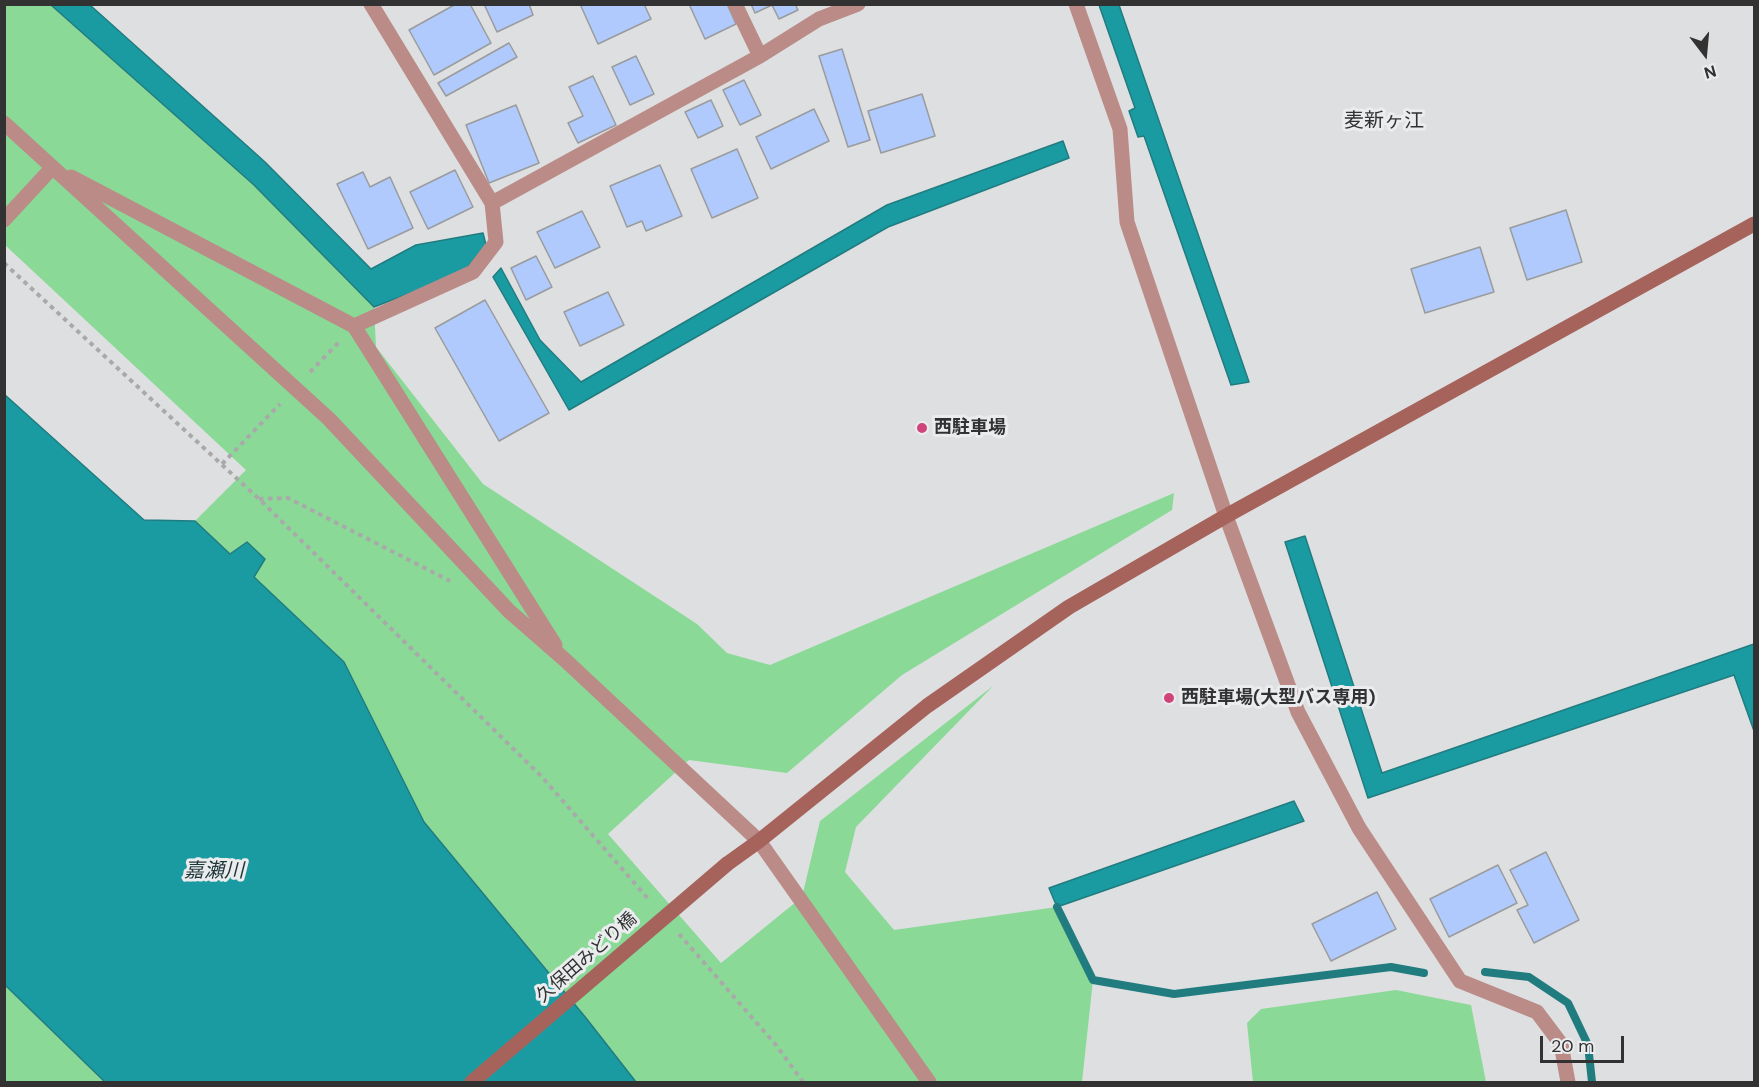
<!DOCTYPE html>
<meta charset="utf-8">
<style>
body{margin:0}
#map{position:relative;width:1759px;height:1087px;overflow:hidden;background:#dedfe0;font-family:"DM Sans",sans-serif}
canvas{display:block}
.frame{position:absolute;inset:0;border:6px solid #323233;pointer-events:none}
.north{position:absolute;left:1675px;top:24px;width:60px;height:60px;-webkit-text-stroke:4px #ebecee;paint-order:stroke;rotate:164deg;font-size:16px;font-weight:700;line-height:24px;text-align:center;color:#323233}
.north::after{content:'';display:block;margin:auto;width:21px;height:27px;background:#323233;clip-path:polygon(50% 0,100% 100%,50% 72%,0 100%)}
.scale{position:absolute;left:1540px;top:1036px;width:84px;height:27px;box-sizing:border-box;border:3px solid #323233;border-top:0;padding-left:8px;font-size:18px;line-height:21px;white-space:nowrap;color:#323233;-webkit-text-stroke:4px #ebecee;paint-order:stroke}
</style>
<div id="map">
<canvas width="1759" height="1087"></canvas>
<div class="frame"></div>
<div class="north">N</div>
<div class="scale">20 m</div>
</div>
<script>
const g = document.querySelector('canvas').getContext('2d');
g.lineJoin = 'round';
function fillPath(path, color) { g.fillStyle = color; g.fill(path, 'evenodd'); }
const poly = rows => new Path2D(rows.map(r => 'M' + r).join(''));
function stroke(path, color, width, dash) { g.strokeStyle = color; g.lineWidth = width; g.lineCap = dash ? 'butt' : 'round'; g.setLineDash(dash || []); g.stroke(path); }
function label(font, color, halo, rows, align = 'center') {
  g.font = font + ' "DM Sans","Noto Sans JP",sans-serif'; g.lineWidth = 6; g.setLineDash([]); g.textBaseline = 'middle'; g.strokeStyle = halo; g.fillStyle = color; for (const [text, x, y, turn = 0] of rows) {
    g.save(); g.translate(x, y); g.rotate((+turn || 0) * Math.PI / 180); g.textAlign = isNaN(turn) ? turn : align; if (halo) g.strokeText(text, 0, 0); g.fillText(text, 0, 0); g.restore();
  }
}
fillPath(poly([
 [4,5,51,5,254,185,374,307,376,347,483,484,697,624,727,653,770,665,1174,493,1172,510,902,675,787,773,689,760,608,834,721,963,802,897,820,821,993,686,856,827,845,872,894,930,1057,907,1093,980,1082,1082,636,1082,586,1018,424,822,344,662,195,521,246,470,5,245],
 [5,985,105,1082,5,1082],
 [1396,990,1471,1005,1486,1082,1253,1082,1247,1023,1261,1009]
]), '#8ad997');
const water = poly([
 [51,5,90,5,265,162,371,269,416,245,483,233,486,245,463,273,374,307,254,185,51,5],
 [1099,5,1119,5,1249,382,1231,385,1144,136,1138,137,1129,111,1135,108,1099,5],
 [1063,141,1069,158,888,227,569,410,493,277,501,268,540,340,581,382,887,205,1063,141],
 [4,394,144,520,195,521,230,554,247,542,265,559,254,577,344,662,424,822,586,1018,636,1082,105,1082,5,985,4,394],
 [1305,536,1382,773,1754,644,1754,731,1734,675,1368,798,1285,542,1305,536],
 [1294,801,1304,821,1057,907,1049,888,1294,801]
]);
fillPath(water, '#1a9ba1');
stroke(water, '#217c80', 1.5);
stroke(poly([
 [1057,907,1093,980,1174,994,1391,967,1424,973],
 [1485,972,1529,977,1568,1003,1588,1045,1592,1082]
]), '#217c80', 8);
const building = poly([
 [456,4,470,4,491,43,434,75,409,30,456,4],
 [484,4,529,4,533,15,497,32,484,4],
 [580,4,644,4,651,19,598,44,580,4],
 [689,4,727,4,736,24,705,39,689,4],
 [751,4,795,4,798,10,779,19,772,5,755,13,751,4],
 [509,43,517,57,446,96,438,83,509,43],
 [842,49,870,140,848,147,819,56,842,49],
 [636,56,654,94,630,105,612,67,636,56],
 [593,76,616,125,578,143,568,123,583,116,569,87,593,76],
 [744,80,761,115,740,125,723,90,744,80],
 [922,94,935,136,881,153,868,111,922,94],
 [711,100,723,126,698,138,685,112,711,100],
 [516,105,539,163,489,183,466,125,516,105],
 [814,109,829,141,771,169,756,137,814,109],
 [737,149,758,198,712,218,691,169,737,149],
 [660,165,682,216,646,231,642,221,627,227,610,186,660,165],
 [455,170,473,207,428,229,410,192,455,170],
 [363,172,370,187,390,177,413,228,368,249,337,184,363,172],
 [1566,210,1582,262,1527,280,1510,228,1566,210],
 [582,211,600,247,555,268,537,232,582,211],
 [1480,247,1494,292,1425,313,1411,269,1480,247],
 [536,256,552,287,526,300,511,268,536,256],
 [608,292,624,325,580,346,564,312,608,292],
 [485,300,549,413,499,441,435,328,485,300],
 [1546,852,1579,920,1534,943,1517,910,1528,905,1510,870,1546,852],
 [1498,865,1517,903,1449,937,1430,899,1498,865],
 [1377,892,1396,929,1331,961,1312,924,1377,892]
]);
fillPath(building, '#b0cafd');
stroke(building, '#9a9b9c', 1.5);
stroke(poly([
 [4,263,259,499,542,777,650,901],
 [310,372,339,342],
 [222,464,280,404],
 [259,499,288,498,450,581],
 [679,934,776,1045,803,1082]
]), '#a9a9aa', 4, [4.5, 4.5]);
stroke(poly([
 [4,220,52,168]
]), '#bb8c87', 15);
stroke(poly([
 [371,4,492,203],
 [735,4,760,56],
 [1076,4,1120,129,1127,222,1226,516,1298,712,1359,828,1460,981,1537,1012,1561,1044,1568,1082],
 [4,123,329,419,509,611,564,659,759,841,929,1082],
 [71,177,354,326,555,645],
 [354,326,473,272,496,242,492,203,760,56,819,19,858,4]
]), '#bb8c87', 15);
stroke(poly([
 [727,864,759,841,927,706,1069,607,1226,516,1754,224]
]), '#a5635c', 15);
stroke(poly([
 [472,1082,727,864]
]), '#a5635c', 15);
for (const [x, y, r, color] of [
 [922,428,6,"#cf447a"],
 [1169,698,6,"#cf447a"]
]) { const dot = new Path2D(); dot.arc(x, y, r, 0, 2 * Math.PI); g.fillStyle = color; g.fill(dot); stroke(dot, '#ebecee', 2); }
label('bold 18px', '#323233', '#ebecee', [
 ["西駐車場",934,428],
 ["西駐車場(大型バス専用)",1181,698]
], 'left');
label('18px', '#323233', '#ebecee', [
 ["久保田みどり橋",587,958,-41]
]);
label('20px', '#323233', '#ebecee', [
 ["麦新ヶ江",1384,122]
]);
label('italic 20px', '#1d3638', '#ebecee', [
 ["嘉瀬川",214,872]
]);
</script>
